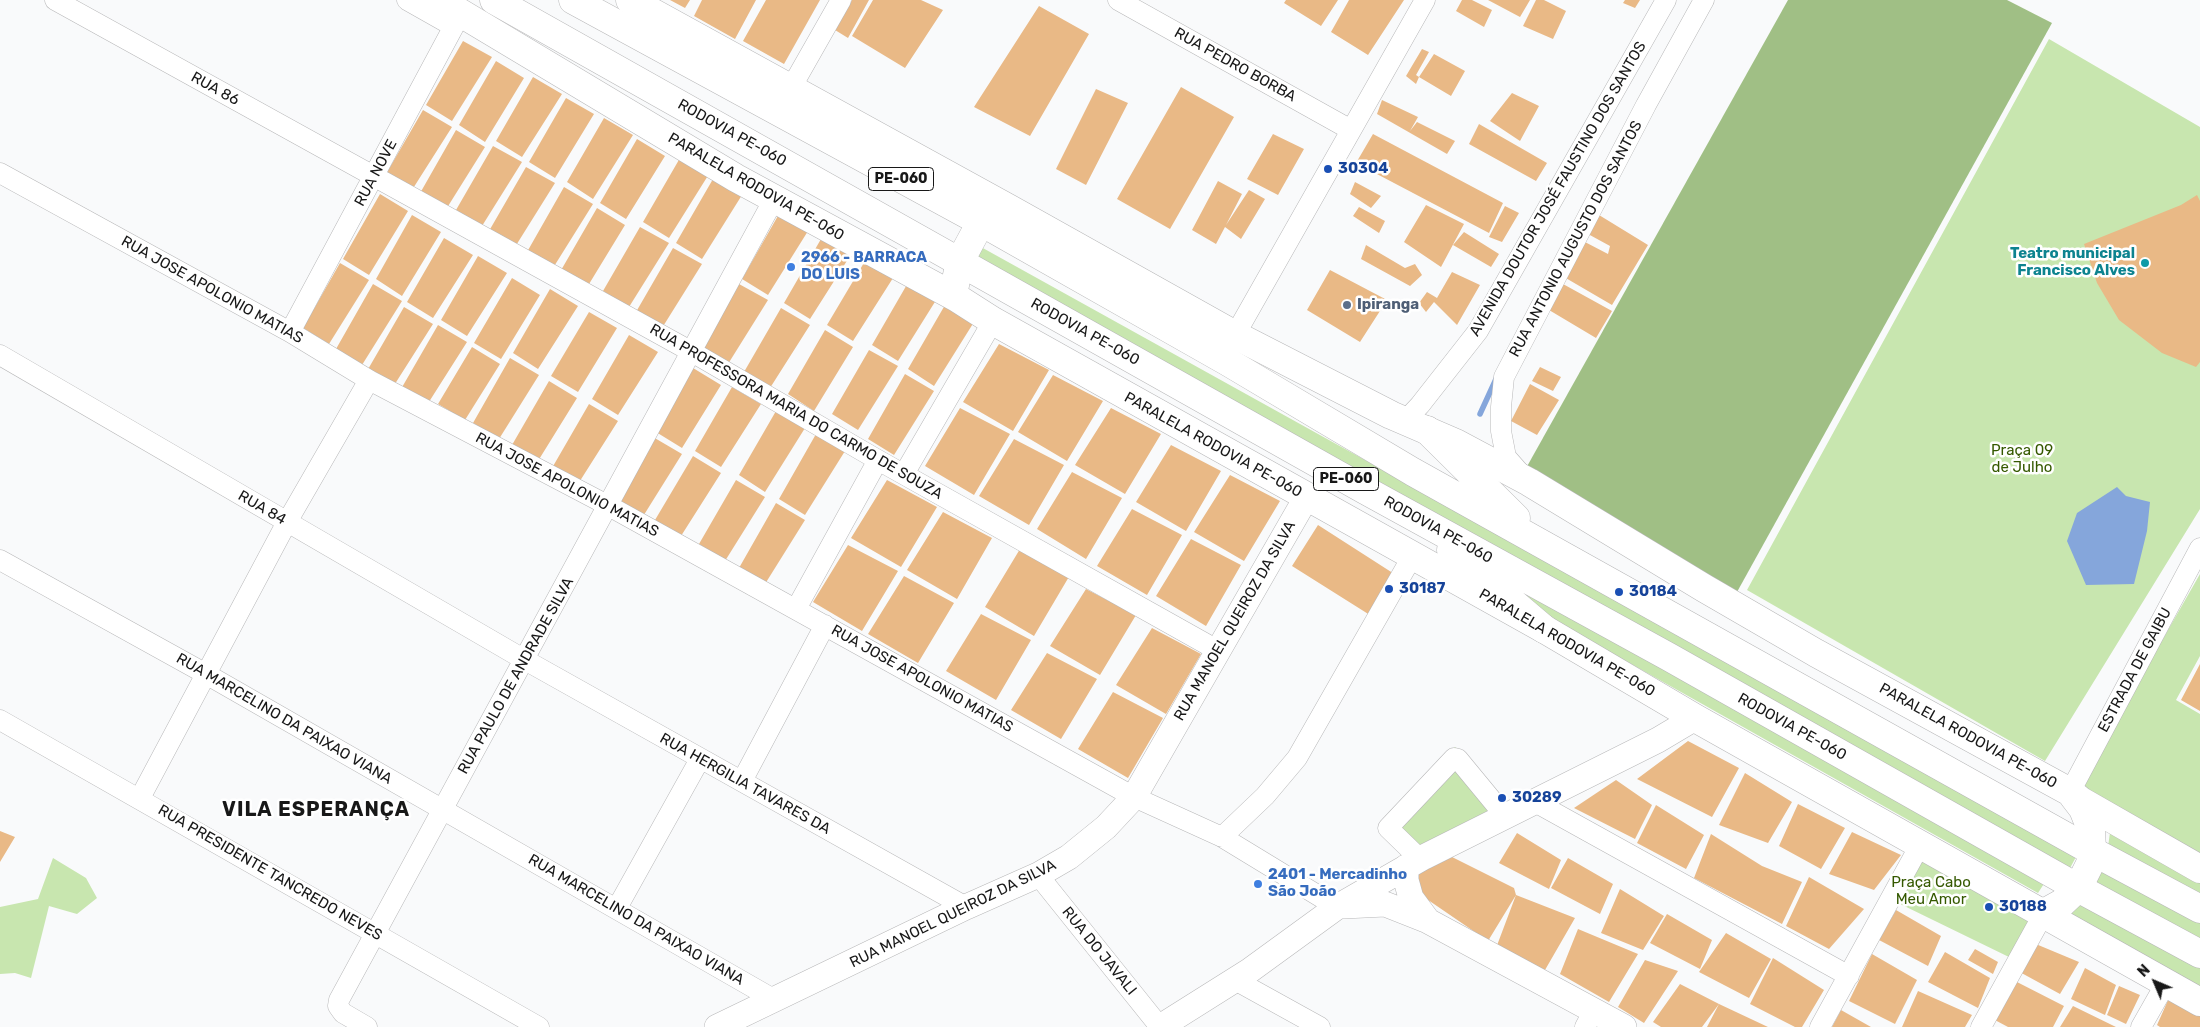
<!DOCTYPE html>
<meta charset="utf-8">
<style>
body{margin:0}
#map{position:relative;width:2200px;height:1027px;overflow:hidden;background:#f9fafb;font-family:Rubik,sans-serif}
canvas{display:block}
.north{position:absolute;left:2130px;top:957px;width:50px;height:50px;-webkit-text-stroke:4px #fff;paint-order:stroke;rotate:315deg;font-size:14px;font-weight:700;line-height:20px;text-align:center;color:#181818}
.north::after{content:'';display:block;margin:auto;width:18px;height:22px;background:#181818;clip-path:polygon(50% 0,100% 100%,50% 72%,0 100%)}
</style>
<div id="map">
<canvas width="2200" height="1027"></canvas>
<div class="north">N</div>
</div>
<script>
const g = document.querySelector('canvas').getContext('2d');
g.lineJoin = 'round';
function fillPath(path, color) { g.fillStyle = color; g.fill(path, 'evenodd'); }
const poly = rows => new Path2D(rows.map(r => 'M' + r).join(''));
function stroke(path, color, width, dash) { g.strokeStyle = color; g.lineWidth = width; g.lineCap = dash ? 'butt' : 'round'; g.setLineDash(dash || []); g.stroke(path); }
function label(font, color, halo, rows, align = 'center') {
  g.font = font + ' Rubik,sans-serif'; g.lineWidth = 5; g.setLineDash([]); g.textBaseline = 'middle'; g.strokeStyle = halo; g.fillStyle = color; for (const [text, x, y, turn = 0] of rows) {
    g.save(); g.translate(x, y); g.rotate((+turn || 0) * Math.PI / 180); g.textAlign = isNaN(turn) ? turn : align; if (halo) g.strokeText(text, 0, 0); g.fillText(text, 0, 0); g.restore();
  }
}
fillPath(poly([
 [2049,39,2200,127,2200,509,2045,761,1747,590],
 [981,247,2077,855,2069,870,975,265],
 [1477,563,2047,879,2038,893,1553,620],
 [2200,574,2200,656,2176,700,2200,714,2200,857,2076,791],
 [1455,747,1487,779,1505,803,1409,853,1384,828],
 [2111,825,2200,876,2200,899,2108,847],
 [1916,857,2032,921,2011,958,1894,901],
 [53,858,86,878,97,898,77,914,49,906,31,978,15,973,0,974,0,907,38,899],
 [2097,864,2200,922,2200,946,2090,885],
 [2082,902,2200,968,2200,997,2064,915]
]), '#c8e6af');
fillPath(poly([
 [1788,0,2007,0,2052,23,1737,592,1525,470]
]), '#a0bf85');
fillPath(poly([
 [2117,487,2126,496,2150,502,2147,531,2134,584,2086,585,2067,541,2077,513]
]), '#85a6db');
stroke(poly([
 [1480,414,1496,379]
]), '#85a6db', 5.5);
fillPath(poly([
 [670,0,690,0,685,8],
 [702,0,756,0,735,39,694,16],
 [766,0,820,0,784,64,743,41],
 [852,0,869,0,848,38,835,30],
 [873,0,921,0,943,10,905,68,852,36],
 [1286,0,1338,0,1321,26,1284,3],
 [1349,0,1404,0,1368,55,1331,32],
 [1462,0,1472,0,1492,10,1484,27,1456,11],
 [1488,0,1530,0,1520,17],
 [1536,0,1544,0,1566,11,1553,39,1523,26],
 [1625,0,1640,0,1635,8,1623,3],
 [1039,6,1089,34,1030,136,974,107],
 [463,41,492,57,452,121,426,105],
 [1422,49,1429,52,1416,75,1419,77,1416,84,1406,76],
 [1434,54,1465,71,1451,96,1419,77],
 [496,61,524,78,485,142,459,125],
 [533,77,562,94,522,157,496,141],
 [1181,87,1234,117,1170,229,1117,199],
 [1096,89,1128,103,1086,185,1056,169],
 [1512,93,1539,106,1520,141,1490,121],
 [566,98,594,114,555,178,529,162],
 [1382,100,1418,117,1410,131,1417,122,1455,141,1447,154,1377,114],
 [423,110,452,127,412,190,386,174],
 [604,118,633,135,593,199,567,182],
 [1479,124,1547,163,1536,181,1469,144],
 [456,130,485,147,445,211,419,195],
 [1273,134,1304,149,1278,195,1247,179],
 [1373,134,1503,203,1489,233,1356,163],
 [637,139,665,156,626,219,600,203],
 [493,146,522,162,482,226,456,210],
 [680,158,709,174,669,238,643,222],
 [526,167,555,183,515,247,489,231],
 [713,179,742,195,702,259,676,243],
 [1218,181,1242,194,1226,225,1249,190,1265,199,1241,239,1225,227,1216,244,1192,230],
 [1355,182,1381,196,1371,208,1350,194],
 [564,187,593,204,553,268,527,252],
 [380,194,408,211,369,275,343,259],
 [2197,195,2200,201,2200,362,2196,367,2162,353,2119,320,2097,283,2084,244,2181,205],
 [1426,205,1464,224,1441,267,1404,242],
 [1505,206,1519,213,1502,242,1489,237],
 [1359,207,1385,221,1379,233,1353,216],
 [597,208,625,225,586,289,560,272],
 [779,214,808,231,768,295,742,279],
 [412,215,441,232,402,296,376,279],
 [1599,215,1648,245,1612,305,1564,277,1583,241,1608,254,1610,246,1588,234],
 [640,227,669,243,629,307,603,291],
 [1464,232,1499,254,1491,267,1453,245],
 [444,238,473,255,433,318,407,302],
 [821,239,850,256,810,319,784,303],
 [1366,245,1405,268,1415,264,1422,275,1410,286,1361,259],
 [673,248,702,264,662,328,636,312],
 [478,256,507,273,467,336,441,320],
 [865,261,893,278,853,341,827,325],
 [340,263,369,280,329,344,303,328],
 [1330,270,1387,300,1360,342,1307,310],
 [1452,272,1480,285,1457,325,1434,302,1426,312,1419,303,1427,292,1437,298],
 [512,278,540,295,501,359,474,343],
 [909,281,938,297,898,361,872,345],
 [373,284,402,301,362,365,336,349],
 [739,284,768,300,728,364,702,348],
 [1563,284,1612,311,1596,338,1549,310],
 [550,289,578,306,538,369,513,353],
 [945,305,974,322,934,386,908,369],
 [404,307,433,324,393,387,367,371],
 [781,308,810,325,770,388,744,372],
 [589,312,617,328,578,392,551,376],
 [438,325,467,342,427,405,401,389],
 [825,330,853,347,814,411,788,394],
 [629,335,658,352,618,415,592,399],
 [999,344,1049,370,1013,431,963,402],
 [472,347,500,364,465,420,438,404],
 [869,350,898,366,858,430,832,414],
 [510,358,539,375,499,439,473,423],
 [1540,367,1561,377,1553,391,1532,381],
 [693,368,721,385,682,448,656,432],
 [905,374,934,391,894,455,868,439],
 [1053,375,1103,401,1067,461,1018,432],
 [549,381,577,398,538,461,512,445],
 [1530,384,1559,400,1537,435,1511,421],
 [732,387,761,404,721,467,695,451],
 [589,404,618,421,578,484,552,468],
 [960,408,1010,434,974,495,925,466],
 [1111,408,1161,434,1125,494,1075,465],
 [776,411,805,428,765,492,739,475],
 [816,434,845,451,805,515,779,499],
 [653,437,682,454,642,518,616,501],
 [1014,439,1064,465,1029,525,979,496],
 [1171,445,1221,471,1186,531,1136,502],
 [693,456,721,473,681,536,655,520],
 [1072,472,1122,498,1086,559,1037,529],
 [1230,475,1280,501,1244,561,1194,532],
 [736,480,765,497,725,561,699,544],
 [887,480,937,507,901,567,851,538],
 [776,503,805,520,765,584,739,568],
 [1132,509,1182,535,1147,595,1097,566],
 [943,512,992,538,957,599,907,570],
 [1318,525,1399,577,1373,617,1292,566],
 [1191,539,1241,565,1206,626,1156,596],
 [848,545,898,571,862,631,813,602],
 [1020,549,1070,575,1034,636,985,607],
 [904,576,954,603,918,663,868,634],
 [1086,589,1136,615,1100,675,1050,646],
 [981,614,1031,640,996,700,946,671],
 [1152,628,1201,654,1166,714,1116,685],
 [1047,653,1097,679,1061,739,1011,710],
 [2200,664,2200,711,2181,700],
 [1113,692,1163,718,1128,778,1078,749],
 [1688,741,1739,768,1712,817,1637,779],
 [1745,773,1792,802,1768,843,1719,825],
 [1616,780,1652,805,1635,839,1574,808],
 [1798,804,1845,828,1821,869,1779,846],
 [1656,805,1704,835,1686,869,1637,843],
 [0,831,15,837,0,862],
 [1852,832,1901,855,1874,890,1829,874],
 [1517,833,1561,860,1549,889,1499,863],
 [1711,834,1762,866,1802,882,1782,924,1694,878],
 [1452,857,1514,888,1516,895,1575,918,1545,970,1496,948,1516,895,1488,941,1415,891,1416,875],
 [1568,858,1613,884,1600,914,1551,888],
 [1809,877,1864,909,1829,949,1786,926],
 [1620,889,1664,916,1643,950,1601,933],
 [1896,910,1941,936,1928,966,1879,940],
 [1667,914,1712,940,1700,969,1650,943],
 [1578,929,1638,954,1609,1002,1560,974],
 [1726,933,1771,959,1749,998,1699,972],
 [2031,942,2079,962,2060,994,2016,970],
 [1975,949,1998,962,1993,974,1968,960],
 [1945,952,1990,978,1978,1008,1928,982],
 [1872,954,1917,980,1895,1024,1849,1001],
 [1773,958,1824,990,1802,1027,1795,1027,1750,1004],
 [1645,960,1678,971,1644,1023,1618,1007],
 [2085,968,2116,985,2105,1015,2071,999],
 [2015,981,2064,1006,2053,1027,2008,1027,1993,1019],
 [1680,984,1719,1004,1768,1027,1707,1027,1719,1004,1702,1027,1661,1027,1653,1022],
 [2119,986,2140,995,2126,1024,2107,1015],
 [1918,991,1972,1015,1965,1027,1902,1027],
 [2169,998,2200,1015,2200,1027,2160,1027,2157,1025],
 [2073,1006,2116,1027,2060,1027],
 [1841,1010,1871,1027,1832,1027]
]), '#e9b986');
const minor = poly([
 [55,0,692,352,878,460,1217,650],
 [407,0,453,26],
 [1118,0,1351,130],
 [791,88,841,0],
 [0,173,290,332,369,380,609,506,1134,797,1222,837,1337,907],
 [290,332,461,13],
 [1235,335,1425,0],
 [0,355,525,660,966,907],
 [1405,421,1420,405,1478,331,1666,0],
 [904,474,993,321],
 [1521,474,1506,457,1501,431,1501,407,1504,377,1646,105,1704,0],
 [0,560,206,674,775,1000],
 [796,609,878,460],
 [0,720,539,1027],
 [742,781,825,625],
 [2070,792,2200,548],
 [140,798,287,522,369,380],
 [1535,802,1849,976],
 [1222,837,1265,796,1297,758,1413,555],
 [1420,859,1388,828,1454,758,1458,759,1505,816],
 [1038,875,1160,1027],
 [617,908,700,759],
 [1235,980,1320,1027],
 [367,1027,343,1013,338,1006,339,1000,774,199],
 [1585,1027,1594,1010],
 [1820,1027,1920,845],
 [1981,1027,2044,913],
 [2141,1027,2166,983]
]);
const tertiary = poly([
 [1406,867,1406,880,1411,898,1428,921],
 [1344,906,1385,904,1428,921,1624,1027],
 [717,1027,966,907,1038,875,1069,857,1106,827,1134,797,1306,498],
 [1160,1027,1249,971,1337,907,1424,857,1658,740,1695,718]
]);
const secondary = poly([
 [439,0,736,178,957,298,993,321,1544,629,1695,718,2200,1002],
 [630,0,1010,209,1235,335,1391,415,1456,443,1529,482,1704,588,1816,653,2070,792,2081,801,2200,869],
 [955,285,960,261,981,222,1001,211],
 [2044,913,2062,903,2078,888,2090,864,2092,851,2091,829,2083,809,2073,796]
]);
const trunk = poly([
 [494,0,1365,490,1669,657,2078,888,2200,954],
 [573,0,981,222,1228,362,1413,472,2092,851,2200,909],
 [1427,430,1516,518],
 [1451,550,1544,629]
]);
stroke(minor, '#b7b7b8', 21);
stroke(tertiary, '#b7b7b8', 26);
stroke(secondary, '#b7b7b8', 29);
stroke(trunk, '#b7b7b8', 29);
stroke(minor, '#fff', 20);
stroke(tertiary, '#fff', 25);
stroke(secondary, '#fff', 28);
stroke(trunk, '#fff', 28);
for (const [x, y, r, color] of [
 [1328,169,5,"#1a4fb4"],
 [2145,263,5,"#0f9aa8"],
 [791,267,5,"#3f7fe0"],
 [1347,305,5,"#5c6f8a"],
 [1389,589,5,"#1a4fb4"],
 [1619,592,5,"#1a4fb4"],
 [1502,798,5,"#1a4fb4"],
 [1258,884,5,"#3f7fe0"],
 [1989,907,5,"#1a4fb4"]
]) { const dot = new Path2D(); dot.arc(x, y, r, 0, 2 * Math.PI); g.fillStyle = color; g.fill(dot); stroke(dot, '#fff', 2); }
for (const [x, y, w] of [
 [901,179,65],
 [1346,479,65]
]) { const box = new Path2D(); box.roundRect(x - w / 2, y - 11.5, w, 23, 4); g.fillStyle = '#fff'; g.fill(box); stroke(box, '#181818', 1); }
label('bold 14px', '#181818', null, [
 ["PE-060",901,179],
 ["PE-060",1346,479]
]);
label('15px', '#181818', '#fff', [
 ["RUA PEDRO BORBA",1235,65,29],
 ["RUA 86",215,89,29],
 ["RODOVIA PE-060",732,133,29],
 ["RUA NOVE",376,173,-62],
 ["PARALELA RODOVIA PE-060",756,187,30],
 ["AVENIDA DOUTOR JOSÉ FAUSTINO DOS SANTOS",1558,189,-60],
 ["RUA ANTONIO AUGUSTO DOS SANTOS",1576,239,-62],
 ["RUA JOSE APOLONIO MATIAS",212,290,29],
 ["RODOVIA PE-060",1085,332,29],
 ["RUA PROFESSORA MARIA DO CARMO DE SOUZA",796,412,30],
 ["PARALELA RODOVIA PE-060",1213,445,29],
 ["RUA JOSE APOLONIO MATIAS",567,485,28],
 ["RUA 84",262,508,30],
 ["RODOVIA PE-060",1438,530,29],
 ["RUA MANOEL QUEIROZ DA SILVA",1235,621,-60],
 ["PARALELA RODOVIA PE-060",1567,643,30],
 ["ESTRADA DE GAIBU",2135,670,-62],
 ["RUA PAULO DE ANDRADE SILVA",516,676,-61],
 ["RUA JOSE APOLONIO MATIAS",922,679,29],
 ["RUA MARCELINO DA PAIXAO VIANA",284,719,30],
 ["RODOVIA PE-060",1792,727,29],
 ["PARALELA RODOVIA PE-060",1968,736,29],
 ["RUA HERGILIA TAVARES DA",745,784,29],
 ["RUA PRESIDENTE TANCREDO NEVES",270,873,30],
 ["RUA MANOEL QUEIROZ DA SILVA",953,914,-26],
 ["RUA MARCELINO DA PAIXAO VIANA",636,920,30],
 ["RUA DO JAVALI",1099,951,51]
]);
label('bold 15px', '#164399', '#fff', [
 ["30304",1338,169],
 ["30187",1399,589],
 ["30184",1629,592],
 ["30289",1512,798],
 ["30188",1999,907]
], 'left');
label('bold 15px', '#0d838f', '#fff', [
 ["Teatro municipal",2135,254],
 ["Francisco Alves",2135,271]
], 'right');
label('bold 15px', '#366cbe', '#fff', [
 ["2966 - BARRACA",801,258],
 ["DO LUIS",801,275],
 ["2401 - Mercadinho",1268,875],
 ["São João",1268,892]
], 'left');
label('bold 15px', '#4e5e75', '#fff', [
 ["Ipiranga",1357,305]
], 'left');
label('15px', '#355900', '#fff', [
 ["Praça 09",2022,451],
 ["de Julho",2022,468],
 ["Praça Cabo",1931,883],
 ["Meu Amor",1931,900]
]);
g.letterSpacing = '1px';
label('bold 20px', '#181818', '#fff', [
 ["VILA ESPERANÇA",316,810]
]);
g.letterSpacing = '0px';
</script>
